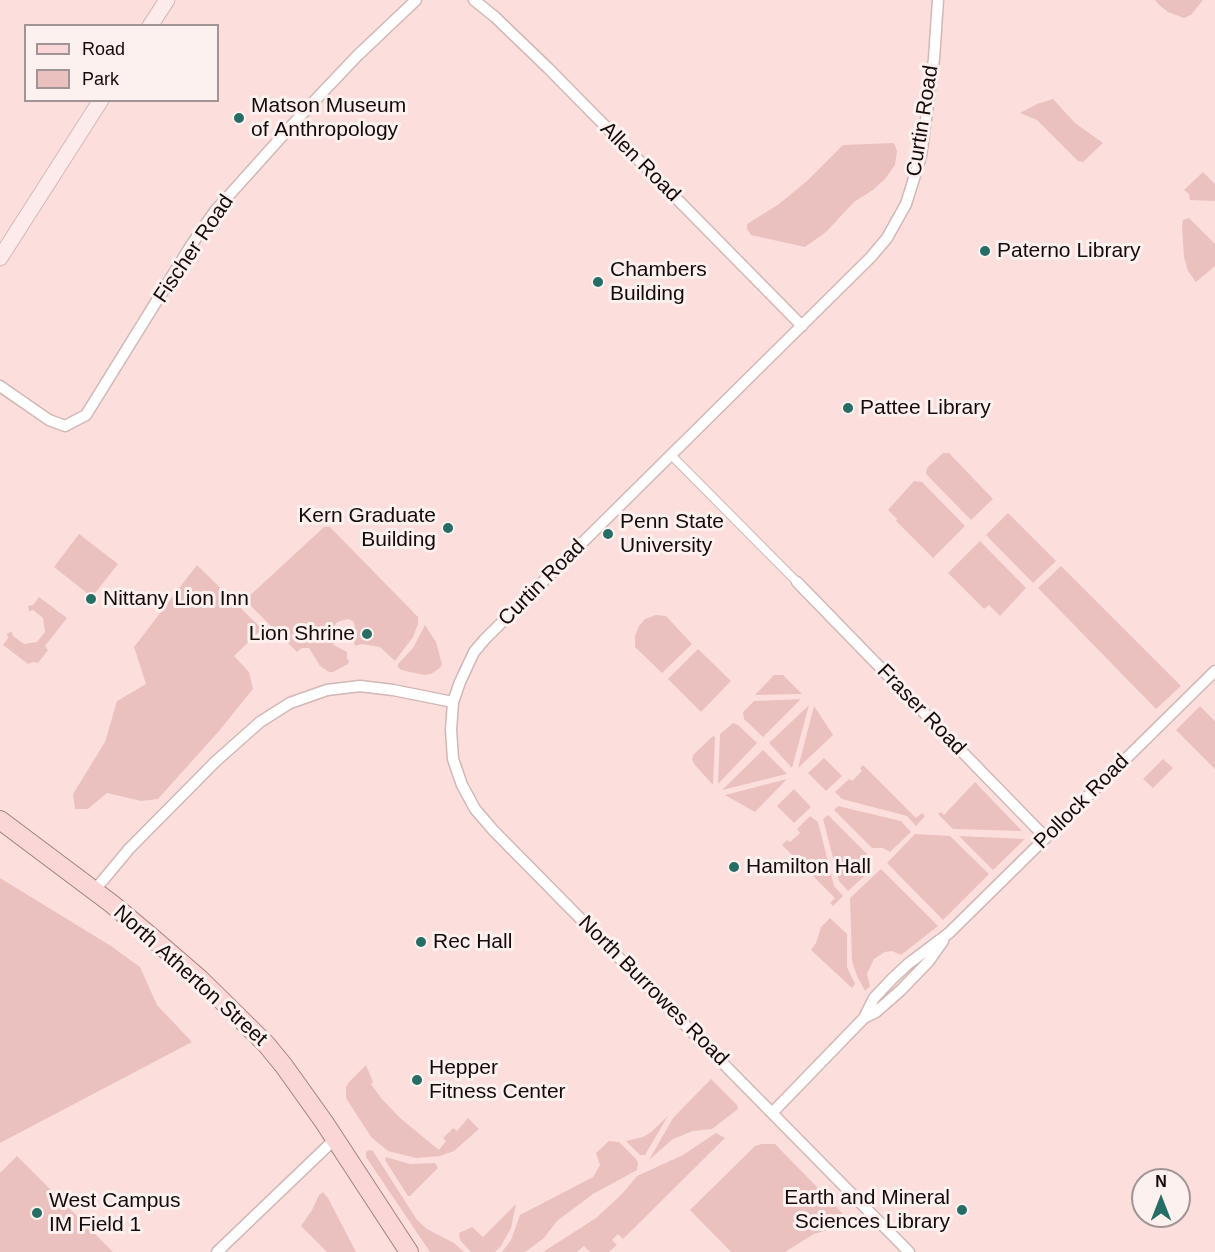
<!DOCTYPE html>
<style>
body{margin:0}
#map{position:relative;width:1215px;height:1252px;overflow:hidden;background:#fcdfdd;font-family:Arial,sans-serif}
canvas{display:block}
.legend{position:absolute;left:24px;top:24px;width:195px;height:78px;box-sizing:border-box;background:#fdf1f0;border:2px solid #a09594;margin:0;padding:8px 10px;list-style:none;font-size:18px;color:#140b0b}
.legend li{display:flex;align-items:center;gap:12px;height:30px}
.legend b{width:30px;border:2px solid #a09594}
.north{position:absolute;left:1131px;top:1168px;width:60px;height:60px;box-sizing:border-box;background:#fdf1f0;border:2px solid #a09594;border-radius:50%;rotate:0deg;font-size:16px;font-weight:700;line-height:24px;text-align:center;color:#140b0b}
.north::after{content:'';display:block;margin:auto;width:21px;height:27px;background:#266e65;clip-path:polygon(50% 0,100% 100%,50% 72%,0 100%)}
</style>
<div id="map">
<canvas width="1215" height="1252"></canvas>
<ul class="legend">
<li><b style="height:8px;background:#fad7d6"></b>Road</li>
<li><b style="height:16px;background:#eac1bf"></b>Park</li>
</ul>
<div class="north">N</div>
</div>
<script>
const g = document.querySelector('canvas').getContext('2d');
g.lineJoin = 'round';
function fillPath(path, color) { g.fillStyle = color; g.fill(path, 'evenodd'); }
const poly = rows => new Path2D(rows.map(r => 'M' + r).join(''));
function stroke(path, color, width, dash) { g.strokeStyle = color; g.lineWidth = width; g.lineCap = dash ? 'butt' : 'round'; g.setLineDash(dash || []); g.stroke(path); }
function label(font, color, halo, rows, align = 'center') {
  g.font = font + ' Arial,sans-serif'; g.lineWidth = 6; g.setLineDash([]); g.textBaseline = 'middle'; g.strokeStyle = halo; g.fillStyle = color; for (const [text, x, y, turn = 0] of rows) {
    g.save(); g.translate(x, y); g.rotate((+turn || 0) * Math.PI / 180); g.textAlign = isNaN(turn) ? turn : align; if (halo) g.strokeText(text, 0, 0); g.fillText(text, 0, 0); g.restore();
  }
}
fillPath(poly([
 [1155,0,1203,0,1191,15,1184,18,1168,12,1159,5],
 [1053,99,1075,123,1103,143,1083,162,1078,161,1037,120,1020,113,1037,104],
 [894,143,897,151,895,165,885,179,873,190,854,202,826,232,805,247,751,235,747,229,747,224,779,204,807,181,843,145],
 [1203,172,1215,184,1215,201,1190,200,1189,194,1184,190],
 [1189,218,1215,244,1215,266,1196,282,1188,271,1184,257,1182,226,1183,220],
 [943,453,949,453,993,499,971,520,926,474,927,468],
 [914,481,922,482,965,526,933,558,896,521,897,519,888,510],
 [1008,513,1056,561,1033,583,986,535],
 [324,527,330,527,418,617,418,624,413,637,395,661,380,647,362,644,355,646,352,634,355,626,353,621,348,619,337,622,330,632,334,645,347,652,347,659,349,660,348,664,333,672,329,672,320,666,309,648,302,648,297,652,245,600],
 [79,534,118,564,92,597,54,567],
 [980,541,1026,588,1000,616,989,605,984,609,948,573],
 [197,565,262,629,234,656,249,672,253,689,219,731,158,799,141,801,107,793,88,809,75,809,73,794,105,742,117,701,146,684,134,647],
 [1061,566,1181,686,1156,709,1038,588],
 [39,597,67,618,45,646,48,650,38,663,33,662,28,664,3,645,8,638,7,633,12,632,13,636,24,644,37,642,45,632,43,618,33,610,29,611,28,606,33,605],
 [656,615,666,616,692,644,662,673,635,647,635,636,639,626,645,619],
 [425,625,436,642,442,664,440,668,431,674,424,675,401,670,398,667,398,664,413,648],
 [698,649,731,681,701,712,668,679],
 [774,675,783,675,802,694,755,695],
 [801,699,763,737,744,719,743,712,754,701],
 [809,705,792,768,769,743],
 [814,706,833,735,798,768],
 [1200,706,1215,721,1215,769,1176,730],
 [733,723,738,725,757,743,718,784,720,734],
 [713,736,715,737,713,785,694,764,692,759,694,754],
 [763,750,787,774,722,790],
 [824,758,842,776,826,791,808,773],
 [1163,759,1173,768,1153,788,1143,779],
 [863,765,916,818,922,813,925,816,916,826,907,816,842,799,835,792,849,779,852,781,862,771,860,768],
 [787,779,755,812,725,795],
 [975,782,1022,831,953,829,938,814,941,812,944,815],
 [794,789,811,807,794,823,777,806],
 [838,806,901,821,911,832,890,852,883,848,872,848,834,810],
 [828,815,867,854,866,864,870,871,848,891,839,881,823,819],
 [810,816,818,822,834,886,843,896,833,906,830,903,835,898,782,845,787,840,790,842,800,833,797,829],
 [915,834,950,836,989,874,943,920,887,863],
 [959,836,1025,839,993,870],
 [881,869,938,926,901,955,892,951,885,952,874,959,867,974,870,986,865,991,857,976,852,961,850,898],
 [0,878,111,946,140,967,157,1005,192,1042,0,1143],
 [830,918,847,934,847,967,855,984,852,988,811,950,816,943,821,927],
 [366,1065,373,1082,371,1084,381,1098,400,1118,439,1150,446,1141,443,1138,453,1128,457,1131,468,1118,479,1129,454,1151,440,1156,416,1158,388,1151,371,1137,346,1098,346,1087,349,1082],
 [711,1079,737,1105,738,1109,712,1129,693,1131,673,1139,649,1160,673,1118],
 [668,1116,645,1155,640,1155,626,1141,643,1137,651,1132],
 [716,1133,725,1138,623,1239,618,1234,612,1240,617,1245,609,1252,590,1252,584,1246,577,1252,543,1252,596,1218,622,1194,637,1176,683,1155],
 [609,1141,619,1142,636,1159,638,1163,637,1170,593,1194,557,1221,544,1238,528,1250,524,1252,502,1252,511,1240,520,1215,593,1177,600,1165,596,1153],
 [762,1144,775,1144,852,1223,814,1234,785,1252,731,1252,690,1210,755,1146],
 [369,1150,373,1151,417,1220,427,1229,454,1243,464,1252,430,1252,366,1157,366,1152],
 [17,1156,113,1252,0,1252,0,1173],
 [386,1157,410,1164,435,1163,438,1168,410,1196,408,1196,385,1160],
 [323,1192,328,1198,356,1252,327,1252,301,1226,312,1210,319,1195],
 [516,1204,511,1228,501,1246,495,1252,471,1252,460,1240,459,1233,472,1227,483,1237]
]), '#eac1bf');
const pedestrian = poly([
 [671,455,797,582]
]);
const minor = poly([
 [474,0,495,17,548,68,802,326],
 [0,386,49,420,65,426,86,415,192,244,215,211,302,114,357,56,416,0],
 [797,582,1046,838],
 [94,891,129,849,215,762,260,722,290,703,327,690,360,686,393,690,453,702],
 [864,1018,874,998,892,979,908,964,949,933,1215,671],
 [773,1112,864,1018,876,1012,901,990,929,961,943,941],
 [217,1252,335,1139],
 [909,1252,493,830,475,809,462,785,453,759,451,730,453,702,460,682,474,652,485,639,871,257,887,238,906,204,921,156,934,59,938,0]
]);
const secondary = poly([
 [150,26,167,0],
 [0,258,101,100]
]);
const primary = poly([
 [0,820,112,904,149,935,200,979,266,1044,284,1066,324,1122,409,1252]
]);
stroke(pedestrian, '#d3b7b6', 10);
stroke(minor, '#d3b7b6', 13);
stroke(secondary, '#d3b7b6', 17);
stroke(primary, '#a77f7d', 20);
stroke(pedestrian, '#fff', 8);
stroke(minor, '#fff', 10);
stroke(secondary, '#fcebea', 15);
stroke(primary, '#fad7d6', 18);
for (const [x, y, r, color] of [
 [239,118,6,"#266e65"],
 [985,251,6,"#266e65"],
 [598,282,6,"#266e65"],
 [848,408,6,"#266e65"],
 [448,528,6,"#266e65"],
 [608,534,6,"#266e65"],
 [91,599,6,"#266e65"],
 [367,634,6,"#266e65"],
 [734,867,6,"#266e65"],
 [421,942,6,"#266e65"],
 [417,1080,6,"#266e65"],
 [962,1210,6,"#266e65"],
 [37,1213,6,"#266e65"]
]) { const dot = new Path2D(); dot.arc(x, y, r, 0, 2 * Math.PI); g.fillStyle = color; g.fill(dot); stroke(dot, '#fdf1f0', 2); }
label('21px', '#140b0b', '#fdf1f0', [
 ["Matson Museum",251,106],
 ["of Anthropology",251,130],
 ["Paterno Library",997,251],
 ["Chambers",610,270],
 ["Building",610,294],
 ["Pattee Library",860,408],
 ["Kern Graduate",436,516,"right"],
 ["Building",436,540,"right"],
 ["Penn State",620,522],
 ["University",620,546],
 ["Nittany Lion Inn",103,599],
 ["Lion Shrine",355,634,"right"],
 ["Hamilton Hall",746,867],
 ["Rec Hall",433,942],
 ["Hepper",429,1068],
 ["Fitness Center",429,1092],
 ["Earth and Mineral",950,1198,"right"],
 ["Sciences Library",950,1222,"right"],
 ["West Campus",49,1201],
 ["IM Field 1",49,1225]
], 'left');
label('21px', '#140b0b', '#fdf1f0', [
 ["Curtin Road",923,121,-81],
 ["Allen Road",640,162,45],
 ["Fischer Road",194,249,-56],
 ["Curtin Road",542,583,-45],
 ["Fraser Road",921,710,46],
 ["Pollock Road",1082,802,-45],
 ["North Atherton Street",190,976,42],
 ["North Burrowes Road",653,991,45]
]);
</script>
